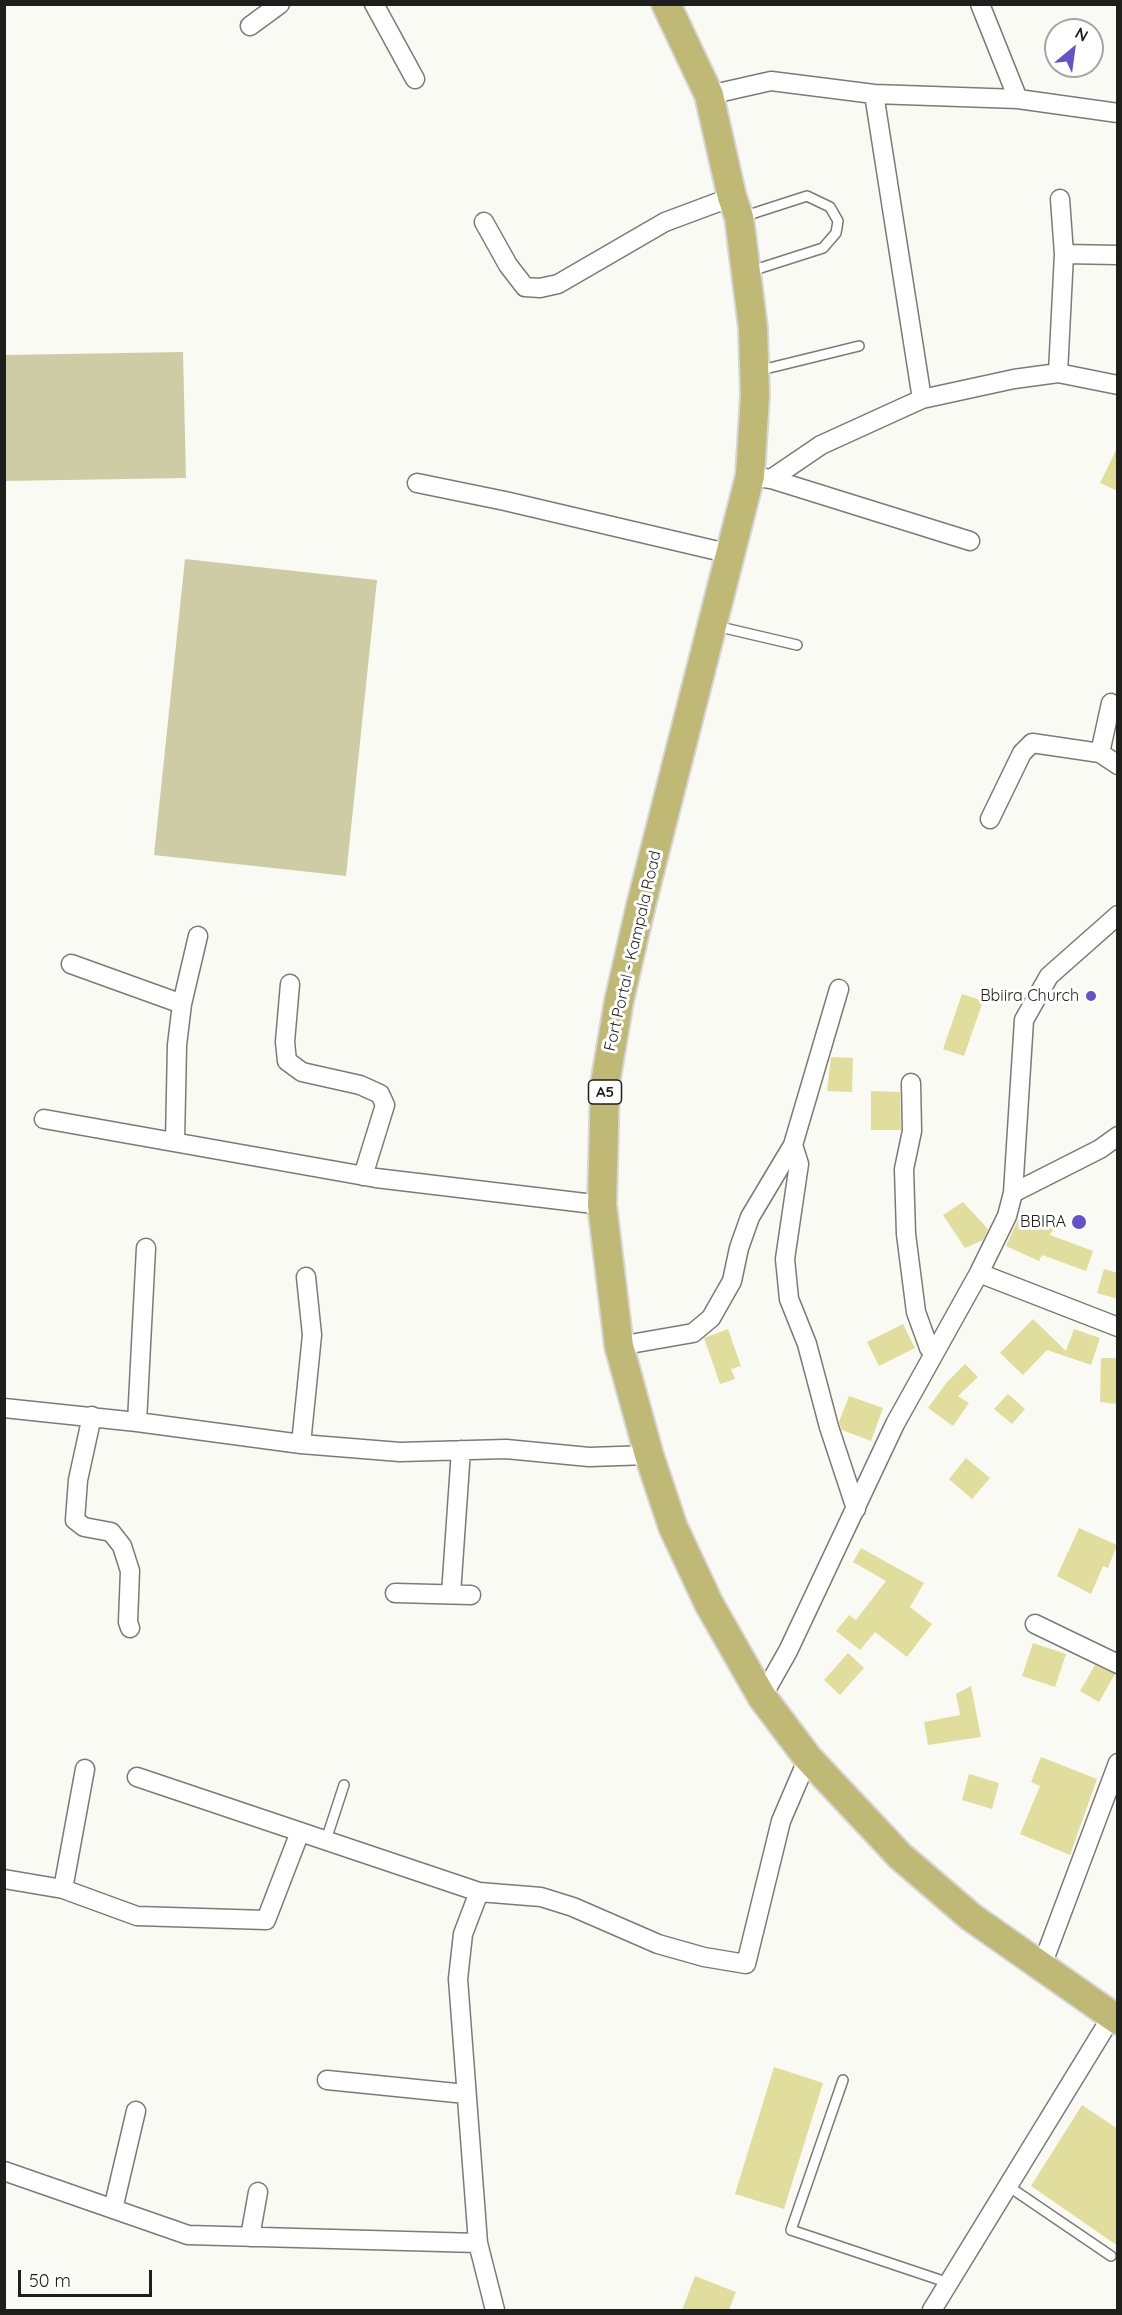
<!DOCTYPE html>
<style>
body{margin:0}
#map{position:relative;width:1122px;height:2315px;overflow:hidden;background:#fafaf4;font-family:Quicksand,sans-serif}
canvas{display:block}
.frame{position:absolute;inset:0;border:6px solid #1e1e1c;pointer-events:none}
.north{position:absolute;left:1044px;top:18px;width:60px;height:60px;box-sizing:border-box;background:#fff;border:2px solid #a5a5a4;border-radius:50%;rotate:29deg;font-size:16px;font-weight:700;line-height:24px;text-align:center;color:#1e1e1c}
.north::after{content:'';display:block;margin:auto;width:21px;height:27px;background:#6352cb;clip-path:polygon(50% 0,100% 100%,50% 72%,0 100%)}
.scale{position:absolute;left:18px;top:2270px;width:134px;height:27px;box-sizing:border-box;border:3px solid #1e1e1c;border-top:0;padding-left:8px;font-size:18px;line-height:21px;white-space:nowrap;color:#1e1e1c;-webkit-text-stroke:4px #fff;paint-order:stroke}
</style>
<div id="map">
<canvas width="1122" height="2315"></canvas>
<div class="frame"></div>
<div class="north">N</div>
<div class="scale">50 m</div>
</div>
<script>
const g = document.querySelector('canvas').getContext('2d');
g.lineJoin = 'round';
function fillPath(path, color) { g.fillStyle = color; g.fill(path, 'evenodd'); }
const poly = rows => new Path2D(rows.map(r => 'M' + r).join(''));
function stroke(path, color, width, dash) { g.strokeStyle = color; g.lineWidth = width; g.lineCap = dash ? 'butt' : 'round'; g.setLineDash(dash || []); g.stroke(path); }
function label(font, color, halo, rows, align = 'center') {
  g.font = font + ' Quicksand,sans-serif'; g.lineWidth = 6; g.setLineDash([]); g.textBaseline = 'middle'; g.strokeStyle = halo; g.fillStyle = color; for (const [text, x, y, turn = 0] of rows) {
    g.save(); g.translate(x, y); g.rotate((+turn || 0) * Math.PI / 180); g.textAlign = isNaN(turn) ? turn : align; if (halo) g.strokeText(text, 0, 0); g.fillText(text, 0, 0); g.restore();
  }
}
fillPath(poly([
 [183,352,186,478,5,481,5,355],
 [185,559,377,580,346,876,154,855]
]), '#cecca5');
fillPath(poly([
 [1118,446,1118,491,1100,483],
 [962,994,983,1001,964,1056,943,1049],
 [831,1057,853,1058,852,1092,827,1091],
 [871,1091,900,1092,901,1130,871,1130],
 [963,1202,988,1229,983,1240,965,1248,943,1215],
 [1022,1211,1055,1226,1050,1235,1093,1251,1086,1271,1042,1255,1039,1261,1006,1246],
 [1104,1269,1118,1273,1118,1299,1097,1293],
 [1033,1319,1066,1351,1074,1329,1100,1338,1091,1365,1047,1350,1023,1375,1000,1353],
 [903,1324,915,1348,879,1366,867,1342],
 [728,1329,741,1366,731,1369,735,1379,720,1384,704,1338],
 [1101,1358,1118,1358,1118,1404,1100,1402],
 [965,1364,978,1377,958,1396,969,1403,953,1426,928,1408,947,1382],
 [1008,1394,1025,1409,1012,1424,994,1409],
 [849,1396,883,1408,871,1441,842,1430,839,1422],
 [966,1458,990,1478,972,1499,949,1479],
 [1079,1528,1117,1545,1108,1568,1103,1566,1091,1594,1057,1576],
 [861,1548,924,1583,910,1607,932,1624,907,1657,875,1632,860,1650,836,1631,849,1615,856,1620,886,1581,853,1562],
 [1033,1643,1066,1654,1055,1687,1022,1676],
 [848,1653,864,1668,840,1695,824,1680],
 [1095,1665,1115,1674,1099,1702,1080,1691],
 [971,1686,981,1737,928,1745,924,1722,960,1715,956,1694],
 [1041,1757,1097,1779,1070,1855,1020,1834,1040,1786,1031,1782],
 [969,1774,999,1783,992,1809,962,1800],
 [774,2067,823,2083,784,2209,735,2194],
 [1082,2105,1118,2129,1118,2246,1031,2186],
 [695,2276,736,2292,729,2310,682,2310]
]), '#e1dd9c');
const lane = poly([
 [742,217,807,196,830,207,838,221,836,233,823,248,748,272],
 [757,371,859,346],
 [716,626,797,645],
 [326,1840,344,1785],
 [843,2080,791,2230,949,2283],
 [1008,2186,1111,2256]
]);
const street = poly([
 [374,4,415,79],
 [980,4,1018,99],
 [250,26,280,4],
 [874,94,922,399],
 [709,95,771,81,874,94,1018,99,1118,113],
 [484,222,508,265,525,287,540,288,558,284,665,222,732,197],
 [1064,254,1118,255],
 [1058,373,1064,254,1060,199],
 [750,476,771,479,821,445,922,399,1014,379,1058,373,1118,385],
 [771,479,970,541],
 [417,483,505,501,731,554],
 [1100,753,1111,703],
 [990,819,1022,753,1032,743,1100,753,1118,765],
 [71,964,182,1004],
 [290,984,285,1042,287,1061,302,1072,360,1085,380,1094,385,1105,363,1176],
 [911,1083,912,1131,904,1169,906,1234,916,1312,929,1348,933,1353],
 [44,1119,376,1178,602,1205],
 [175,1142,177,1045,182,1004,198,936],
 [793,1145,799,1164,785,1259,789,1299,807,1344,829,1427,856,1509],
 [1013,1193,1100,1149,1118,1136],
 [979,1273,1118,1327],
 [619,1346,693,1333,711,1318,732,1281,739,1248,750,1217,793,1145,839,989],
 [4,1408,137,1422,301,1444,400,1452,506,1449,589,1457,649,1455],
 [92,1416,78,1480,75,1520,84,1527,111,1532,122,1546,130,1571,128,1622,130,1628],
 [137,1422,146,1248],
 [301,1444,312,1335,306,1277],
 [395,1593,471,1595],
 [451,1594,461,1450],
 [1035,1624,1118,1664],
 [762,1697,788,1651,895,1424,979,1273,1007,1216,1013,1193,1024,1020,1049,976,1118,915],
 [137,1777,479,1892,541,1897,573,1907,658,1944,704,1957,746,1964,781,1821,808,1758],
 [4,1879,63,1889,137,1916,266,1920,300,1832],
 [63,1889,85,1769],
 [479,1892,463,1934,458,1979,478,2243,495,2310],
 [1041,1968,1118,1763],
 [327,2080,466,2094],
 [4,2171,188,2235,478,2243],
 [113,2209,136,2111],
 [250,2237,258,2192],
 [932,2310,1112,2016]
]);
const primary = poly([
 [666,4,709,95,732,197,739,217,753,328,755,395,750,476,641,905,619,1001,605,1084,602,1205,619,1346,649,1455,673,1527,709,1604,762,1697,808,1758,900,1856,971,1917,1118,2020]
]);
stroke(lane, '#7b7b76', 12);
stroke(street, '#7b7b76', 21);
stroke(primary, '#d6d6d6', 32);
stroke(lane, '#fff', 9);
stroke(street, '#fff', 18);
stroke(primary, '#bfb975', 28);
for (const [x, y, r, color] of [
 [1091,996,6,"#6352cb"],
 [1079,1222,8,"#6352cb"]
]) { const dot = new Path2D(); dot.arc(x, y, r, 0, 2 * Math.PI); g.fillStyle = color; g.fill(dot); stroke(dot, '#fff', 2); }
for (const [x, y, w] of [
 [605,1092,33]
]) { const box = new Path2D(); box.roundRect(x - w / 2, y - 12, w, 24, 4.5); g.fillStyle = '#fff'; g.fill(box); stroke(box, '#1e1e1c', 1.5); }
label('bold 15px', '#1e1e1c', null, [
 ["A5",605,1092]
]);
label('16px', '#1e1e1c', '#fff', [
 ["Fort Portal - Kampala Road",633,951,-77]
]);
label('16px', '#1e1e1c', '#fff', [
 ["Bbiira Church",1079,996],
 ["BBIRA",1066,1222]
], 'right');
</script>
